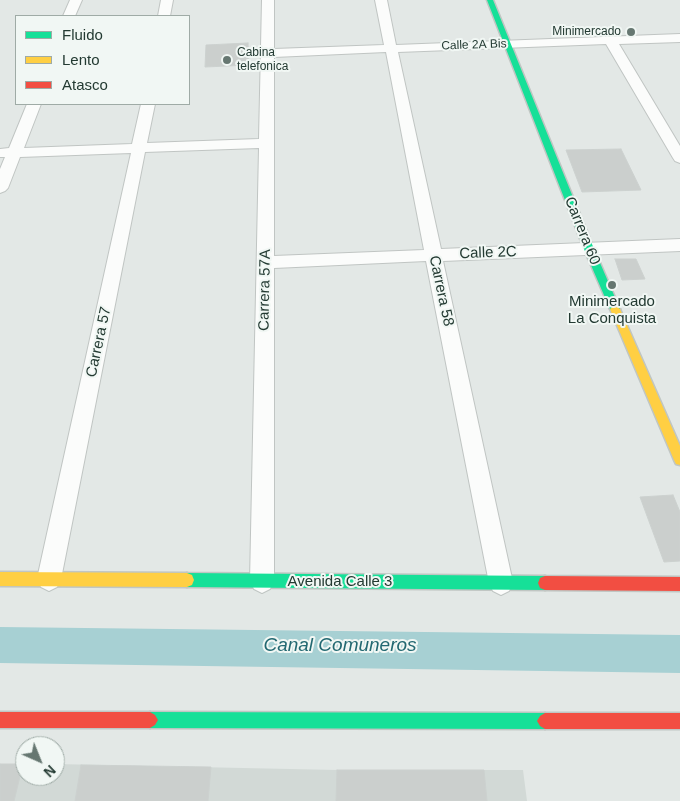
<!DOCTYPE html>
<style>
body{margin:0}
#map{position:relative;width:680px;height:801px;overflow:hidden;background:#e3e8e6;font-family:Helvetica,sans-serif}
canvas{display:block}
.legend{position:absolute;left:15px;top:15px;width:175px;height:90px;box-sizing:border-box;background:#f1f7f4;border:1px solid #9faba6;margin:0;padding:6px 9px;list-style:none;font-size:15px;color:#233a32}
.legend li{display:flex;align-items:center;gap:10px;height:25px}
.legend b{width:25px;border:1px solid #9faba6}
.north{position:absolute;left:15px;top:736px;width:50px;height:50px;box-sizing:border-box;background:#f1f7f4;border:1px solid #9faba6;border-radius:50%;rotate:136deg;font-size:14px;font-weight:700;line-height:20px;text-align:center;color:#233a32}
.north::after{content:'';display:block;margin:auto;width:18px;height:22px;background:#667771;clip-path:polygon(50% 0,100% 100%,50% 72%,0 100%)}
</style>
<div id="map">
<canvas width="680" height="801"></canvas>
<ul class="legend">
<li><b style="height:6px;background:#16e098"></b>Fluido</li>
<li><b style="height:6px;background:#ffcf43"></b>Lento</li>
<li><b style="height:6px;background:#f24e42"></b>Atasco</li>
</ul>
<div class="north">N</div>
</div>
<script>
const g = document.querySelector('canvas').getContext('2d');
g.lineJoin = 'round';
function fillPath(path, color) { g.fillStyle = color; g.fill(path, 'evenodd'); }
const poly = rows => new Path2D(rows.map(r => 'M' + r).join(''));
function stroke(path, color, width, dash) { g.strokeStyle = color; g.lineWidth = width; g.lineCap = dash ? 'butt' : 'round'; g.setLineDash(dash || []); g.stroke(path); }
function label(font, color, halo, rows, align = 'center') {
  g.font = font + ' Helvetica,sans-serif'; g.lineWidth = 4; g.setLineDash([]); g.textBaseline = 'middle'; g.strokeStyle = halo; g.fillStyle = color; for (const [text, x, y, turn = 0] of rows) {
    g.save(); g.translate(x, y); g.rotate((+turn || 0) * Math.PI / 180); g.textAlign = isNaN(turn) ? turn : align; if (halo) g.strokeText(text, 0, 0); g.fillText(text, 0, 0); g.restore();
  }
}
fillPath(poly([
 [0,764,25,764,25,776,55,776,55,764,337,770,523,770,527,801,0,801]
]), '#d2d9d6');
fillPath(poly([
 [0,627,680,635,680,673,0,663]
]), '#a7d0d3');
const building = poly([
 [248,43,249,65,205,67,206,45,248,43],
 [621,149,641,190,582,192,566,150,621,149],
 [615,259,636,259,645,279,622,280,615,259],
 [673,495,680,512,680,561,664,562,640,497,673,495],
 [0,764,23,764,14,801,0,801,0,764],
 [81,765,211,767,208,801,75,801,81,765],
 [337,770,484,770,487,801,336,801,337,770]
]);
fillPath(building, '#cbcfcd');
stroke(building, '#ccd1cf', 1);
const street = poly([
 [70,0,82,0,75,16,63,16,70,0],
 [161,0,173,0,170,16,158,16,161,0],
 [262,0,274,0,274,49,384,45,375,0,387,0,396,45,680,34,680,42,619,44,680,146,680,163,675,161,673,158,606,44,398,52,441,249,680,239,680,251,443,261,513,583,509,591,501,595,493,591,489,583,426,261,274,268,274,581,270,589,262,593,254,589,250,581,259,148,145,152,61,579,57,587,49,591,41,587,37,579,131,153,20,157,8,188,5,191,0,193,0,169,5,157,0,157,0,149,9,148,27,104,41,104,24,148,132,144,141,104,155,104,147,143,259,139,262,0],
 [386,52,424,250,274,256,274,57,386,52]
]);
const fast = poly([
 [487,0,493,0,594,249,620,309,619,312,615,313,610,309,584,249,487,0],
 [187,573,545,576,550,578,552,583,550,588,545,590,187,587,182,585,180,580,182,575,187,573],
 [150,712,545,713,550,716,553,721,550,726,545,729,150,728,145,725,142,720,145,715,150,712]
]);
const slow = poly([
 [615,305,620,309,680,446,680,465,676,464,674,460,610,309,615,305],
 [0,572,187,573,192,575,194,580,192,585,187,587,0,586,0,572]
]);
const jam = poly([
 [545,576,680,577,680,591,545,590,540,588,538,583,540,578,545,576],
 [0,712,150,712,155,715,158,720,155,725,150,728,0,728,0,712],
 [545,713,680,713,680,729,545,729,540,726,537,721,540,716,545,713]
]);
stroke(street, '#c0c5c3', 2);
stroke(fast, '#c0c6c3', 3);
stroke(slow, '#c0c6c3', 3);
stroke(jam, '#c0c6c3', 3);
fillPath(street, '#fbfcfb');
fillPath(fast, '#16e098');
fillPath(slow, '#ffcf43');
fillPath(jam, '#f24e42');
for (const [x, y, r, color] of [
 [631,32,5,"#667771"],
 [227,60,5,"#667771"],
 [612,285,5,"#667771"]
]) { const dot = new Path2D(); dot.arc(x, y, r, 0, 2 * Math.PI); g.fillStyle = color; g.fill(dot); stroke(dot, '#f1f7f4', 2); }
label('12px', '#233a32', '#f1f7f4', [
 ["Minimercado",621,32],
 ["Cabina",237,53,"left"],
 ["telefonica",237,67,"left"]
], 'right');
label('12px', '#233a32', '#f1f7f4', [
 ["Calle 2A Bis",474,45,-2]
]);
label('15px', '#233a32', '#f1f7f4', [
 ["Carrera 60",582,231,68],
 ["Calle 2C",488,253,-2],
 ["Carrera 57A",265,290,-89],
 ["Carrera 58",441,291,78],
 ["Carrera 57",99,342,-78],
 ["Avenida Calle 3",340,582]
]);
label('15px', '#233a32', '#f1f7f4', [
 ["Minimercado",612,302],
 ["La Conquista",612,319]
]);
label('italic 19px', '#226871', '#f1f7f4', [
 ["Canal Comuneros",340,646]
]);
</script>
